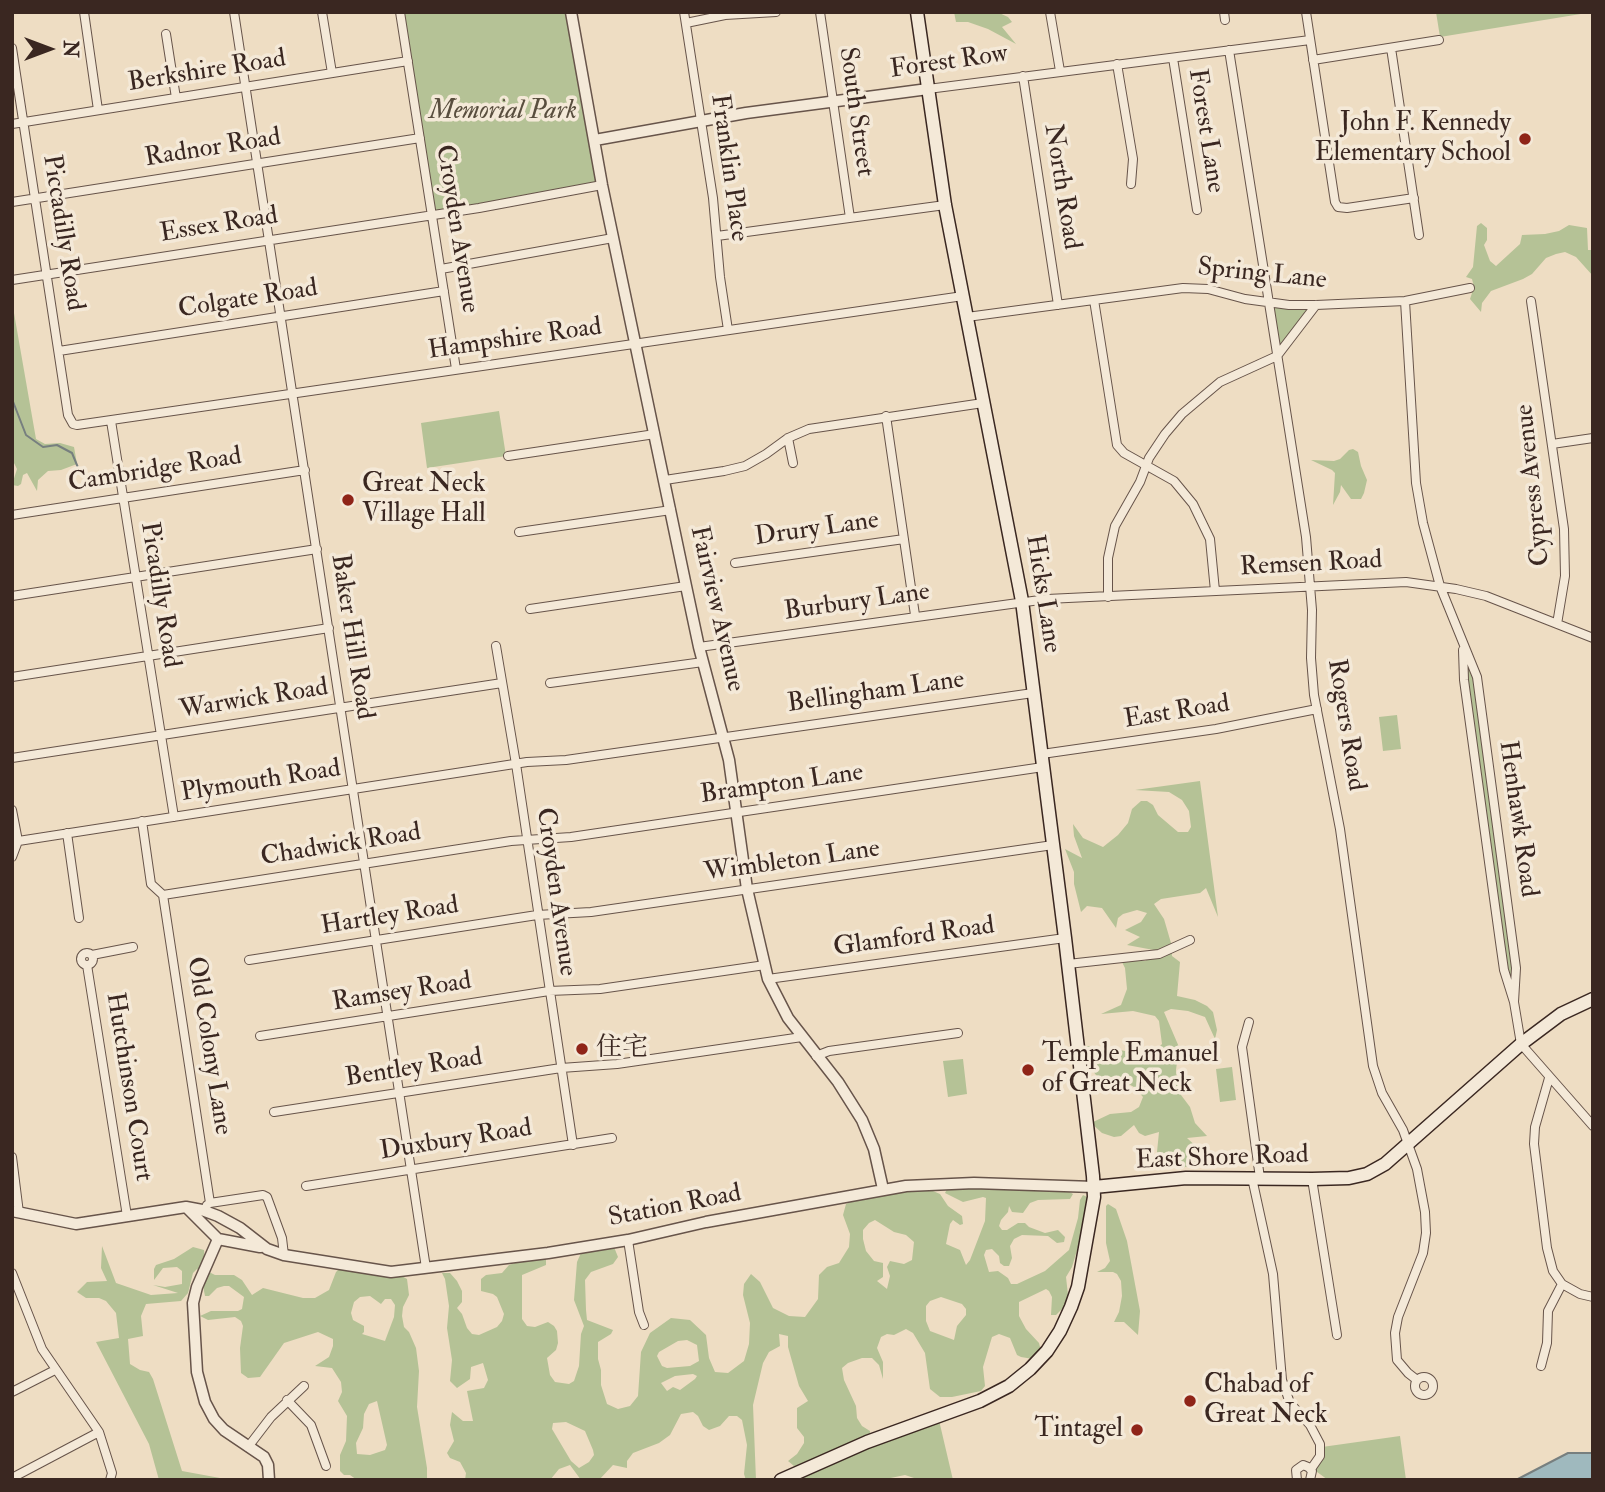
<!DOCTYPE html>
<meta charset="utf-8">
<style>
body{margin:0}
#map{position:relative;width:1605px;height:1492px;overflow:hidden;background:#eeddc3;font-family:"IM FELL Double Pica",serif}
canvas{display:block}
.frame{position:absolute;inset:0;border:14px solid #3a2721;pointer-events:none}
.north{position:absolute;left:14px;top:14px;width:70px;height:70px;-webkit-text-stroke:5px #f4e9d8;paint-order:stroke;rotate:90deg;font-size:19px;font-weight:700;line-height:28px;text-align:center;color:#3a2721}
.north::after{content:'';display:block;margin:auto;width:24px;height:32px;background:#3a2721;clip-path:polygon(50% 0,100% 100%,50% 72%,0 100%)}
</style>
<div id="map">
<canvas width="1605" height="1492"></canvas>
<div class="frame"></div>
<div class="north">N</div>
</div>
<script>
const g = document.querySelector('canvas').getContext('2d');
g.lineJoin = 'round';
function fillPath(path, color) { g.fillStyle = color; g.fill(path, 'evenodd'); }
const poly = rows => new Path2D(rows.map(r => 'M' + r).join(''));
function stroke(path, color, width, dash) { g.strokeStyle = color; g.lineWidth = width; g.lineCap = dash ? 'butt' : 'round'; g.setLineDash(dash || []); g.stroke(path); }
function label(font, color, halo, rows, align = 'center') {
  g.font = font + ' "IM FELL Double Pica","Noto Serif SC",serif'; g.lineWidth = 7; g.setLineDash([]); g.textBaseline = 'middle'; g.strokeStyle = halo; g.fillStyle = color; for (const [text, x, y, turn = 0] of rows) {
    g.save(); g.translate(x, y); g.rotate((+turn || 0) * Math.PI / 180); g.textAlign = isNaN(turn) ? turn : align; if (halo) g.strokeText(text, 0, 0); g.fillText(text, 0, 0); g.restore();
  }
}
fillPath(poly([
 [400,12,571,12,602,185,433,215],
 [954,12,997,12,1008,17,1012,22,1002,27,1016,44,988,29,968,22,956,22],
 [1436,12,1593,12,1440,37],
 [1481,223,1487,228,1487,240,1484,245,1490,261,1496,266,1520,244,1522,235,1545,234,1559,231,1569,225,1587,228,1588,250,1593,250,1593,276,1576,257,1565,252,1556,254,1546,258,1532,274,1523,279,1491,291,1482,303,1481,312,1470,299,1474,287,1472,279,1466,277,1473,267,1477,226],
 [1271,304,1312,307,1278,352],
 [12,313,14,313,36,439,45,444,60,443,74,447,77,464,61,470,48,471,38,480,37,491,27,473,23,475,21,484,18,486,12,485,17,469,12,459],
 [499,411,506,456,427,468,421,423],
 [1353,449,1358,452,1361,466,1367,480,1364,493,1361,499,1351,499,1341,485,1340,492,1333,505,1335,473,1332,470,1311,460,1334,461,1340,459,1349,450],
 [1463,646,1477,677,1516,968,1514,1002,1504,970],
 [1397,715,1401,749,1383,751,1379,717],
 [1200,781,1218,917,1206,888,1200,893,1161,899,1154,904,1164,919,1171,943,1172,956,1180,962,1177,996,1195,1000,1207,1006,1213,1012,1217,1030,1215,1039,1205,1017,1188,1011,1171,1009,1164,1012,1179,1047,1176,1070,1178,1091,1190,1107,1195,1123,1207,1136,1187,1138,1200,1150,1203,1159,1196,1165,1180,1168,1170,1168,1181,1161,1167,1160,1160,1156,1157,1152,1159,1132,1145,1136,1139,1133,1134,1125,1121,1136,1114,1137,1102,1133,1091,1123,1110,1114,1131,1112,1139,1107,1143,1097,1134,1087,1123,1081,1113,1077,1099,1077,1095,1074,1085,1046,1093,1046,1106,1054,1121,1059,1115,1049,1130,1052,1134,1046,1145,1050,1158,1048,1162,1044,1159,1021,1155,1016,1133,1011,1101,1014,1121,1005,1127,989,1125,968,1118,954,1130,959,1145,961,1159,951,1127,945,1140,937,1125,930,1141,922,1147,913,1137,910,1123,914,1118,918,1116,928,1102,908,1087,906,1081,912,1074,884,1074,872,1065,849,1082,858,1074,836,1073,824,1083,838,1103,847,1118,835,1128,823,1132,809,1141,801,1147,801,1153,805,1158,815,1178,832,1188,832,1191,827,1189,811,1182,800,1169,792,1135,790],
 [963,1059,967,1094,948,1097,943,1061],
 [1232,1067,1236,1100,1220,1102,1216,1069],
 [948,1187,1068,1191,1073,1194,1070,1199,1038,1200,1030,1203,1023,1213,1012,1212,1009,1206,1008,1212,1001,1220,999,1226,1002,1230,1007,1230,1018,1223,1025,1223,1029,1227,1045,1233,1058,1230,1065,1237,1064,1242,1057,1243,1048,1236,1022,1235,1014,1239,1010,1246,1012,1258,1009,1266,1004,1266,1000,1263,999,1256,992,1249,986,1250,984,1255,989,1272,998,1271,1008,1278,1011,1284,1017,1284,1045,1271,1069,1250,1078,1218,1080,1200,1083,1195,1087,1197,1086,1220,1072,1267,1066,1277,1068,1295,1067,1304,1056,1315,1051,1315,1052,1297,1049,1291,1046,1289,1019,1302,1019,1316,1026,1329,1039,1343,1041,1351,1033,1359,1021,1357,1017,1355,1010,1338,999,1334,992,1337,983,1367,985,1386,981,1391,952,1397,940,1397,930,1389,925,1353,913,1333,906,1329,894,1335,887,1334,881,1337,877,1348,883,1362,883,1379,879,1365,872,1358,862,1358,848,1363,842,1368,844,1380,856,1406,857,1418,862,1426,870,1431,870,1436,804,1465,794,1466,788,1461,797,1454,804,1443,804,1437,797,1428,797,1408,808,1401,799,1386,788,1347,788,1336,779,1334,780,1346,769,1352,763,1363,753,1405,756,1480,746,1480,744,1474,747,1445,742,1420,737,1416,729,1416,720,1426,709,1430,703,1426,698,1416,693,1412,681,1414,670,1435,659,1443,633,1453,627,1461,627,1468,613,1465,599,1480,581,1480,570,1465,559,1469,550,1480,465,1480,466,1473,460,1462,450,1458,447,1453,454,1441,450,1425,452,1412,463,1421,473,1421,467,1391,484,1388,488,1380,483,1363,471,1367,470,1379,457,1388,450,1381,452,1360,447,1328,449,1306,445,1279,442,1273,450,1273,457,1281,462,1291,462,1302,457,1308,462,1314,467,1328,472,1334,479,1335,497,1327,502,1321,504,1314,497,1297,493,1294,481,1291,481,1279,486,1275,502,1273,509,1265,529,1258,546,1259,546,1265,522,1275,522,1319,527,1326,535,1327,548,1322,554,1326,557,1331,558,1343,556,1350,547,1358,550,1375,555,1382,569,1384,574,1381,579,1366,581,1334,584,1326,574,1300,577,1262,581,1253,614,1247,618,1257,613,1264,591,1272,585,1280,586,1310,587,1320,613,1330,611,1334,598,1342,598,1359,601,1370,601,1385,607,1404,618,1409,630,1406,638,1396,641,1352,650,1333,671,1318,690,1320,706,1335,709,1358,715,1372,728,1373,744,1361,749,1344,750,1323,743,1295,744,1284,751,1274,760,1282,773,1308,789,1316,805,1317,818,1299,819,1275,827,1267,839,1263,849,1247,850,1234,843,1215,846,1204,860,1198,896,1191,926,1188,940,1194,948,1206,962,1216,963,1224,960,1225,953,1220,950,1224,946,1244,960,1250,966,1265,970,1260,985,1221,986,1198,983,1197,963,1202,945,1193],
 [875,1220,894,1232,906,1235,914,1242,912,1260,904,1264,890,1261,887,1267,890,1276,887,1289,877,1281,883,1277,883,1263,874,1261,866,1251,863,1239,863,1230,869,1223],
 [941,1297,962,1304,966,1309,966,1315,957,1326,954,1340,930,1331,926,1321,926,1306,930,1301],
 [687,1340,697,1345,699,1361,690,1366,667,1368,662,1366,657,1356,659,1352,678,1341],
 [693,1374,697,1376,695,1379,680,1390,673,1387,667,1391,661,1383,675,1376],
 [566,1422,585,1431,593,1450,594,1455,589,1462,579,1468,571,1461,552,1429,553,1423],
 [1108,1204,1116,1209,1127,1241,1140,1311,1138,1335,1124,1322,1114,1322,1119,1312,1122,1296,1121,1281,1117,1274,1113,1272,1097,1272,1105,1268,1110,1261,1106,1243,1106,1206],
 [102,1246,116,1283,151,1295,178,1293,153,1285,165,1287,182,1284,182,1271,177,1267,163,1268,154,1280,154,1269,156,1265,174,1259,193,1247,204,1250,205,1261,209,1272,215,1275,234,1275,242,1280,252,1295,263,1288,303,1298,315,1298,329,1290,336,1272,339,1269,400,1275,407,1279,409,1295,403,1307,402,1316,404,1327,409,1332,416,1348,419,1371,417,1407,427,1468,427,1480,357,1480,350,1475,344,1475,340,1471,340,1455,346,1441,347,1416,338,1401,342,1392,341,1382,332,1368,315,1366,329,1357,333,1346,333,1339,318,1332,284,1343,260,1377,248,1378,241,1373,240,1348,243,1326,241,1321,235,1317,208,1320,200,1316,211,1311,238,1311,242,1309,244,1297,229,1286,224,1286,217,1288,209,1296,205,1296,200,1271,197,1269,193,1273,188,1293,181,1301,146,1304,141,1316,143,1336,128,1339,130,1364,140,1370,149,1372,153,1379,182,1471,220,1478,220,1480,159,1480,149,1444,96,1342,119,1338,116,1313,106,1301,99,1298,86,1298,77,1292,87,1282,107,1281,101,1268],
 [370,1296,381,1304,385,1299,391,1299,395,1305,394,1317,385,1341,362,1334,364,1332,364,1326,353,1320,351,1313,354,1302,360,1297],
 [377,1401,387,1445,385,1450,370,1455,357,1454,356,1443,363,1428,364,1414,369,1404],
 [938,1416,953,1480,920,1480,905,1475,881,1480,781,1480],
 [1400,1436,1406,1480,1328,1480,1313,1469,1322,1447]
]), '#b5c296');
const water = poly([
 [1568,1453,1593,1453,1593,1480,1516,1480,1568,1453]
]);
fillPath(water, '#9fb9be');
stroke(water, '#777f7f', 2);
stroke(poly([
 [12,399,26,435,43,447,57,445,72,453,79,470]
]), '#777f7f', 2);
const minor = poly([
 [84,12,98,110],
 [234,12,426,1268],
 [322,12,332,73],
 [400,12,456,369],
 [684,12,713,198,720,277,728,330],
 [820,12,850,218],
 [1050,12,1060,71],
 [1224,12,1225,20],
 [1306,12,1335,202,1338,207,1347,208,1414,198],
 [686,23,725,15,776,12],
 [166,34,176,98],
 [12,48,68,415,73,424,77,425,963,296],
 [1391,48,1419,235],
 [1229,50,1306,537,1312,610,1311,658,1314,695,1340,829,1373,1066,1382,1093,1403,1130,1417,1169,1425,1212,1426,1233,1423,1253,1398,1317,1395,1333,1397,1360,1408,1373,1417,1380],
 [1173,58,1197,210],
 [1313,60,1439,40],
 [1117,64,1133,159,1131,184],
 [1023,76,1058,305],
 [928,89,1310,40],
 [12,124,408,61],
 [12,202,420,138],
 [717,236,945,205],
 [441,269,613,238],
 [12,280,479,208,602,185],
 [1094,300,1117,445,1124,453,1174,481,1193,504,1210,539,1215,591],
 [1405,301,1416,483,1423,523,1440,586,1477,677,1516,968,1514,1002],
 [1531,301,1564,529,1565,576,1557,624],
 [967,317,1183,288,1208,289,1245,299,1289,305,1316,305,1405,301,1470,288],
 [59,351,444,291],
 [886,416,915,615],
 [111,421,174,817],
 [788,438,793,463],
 [1552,444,1593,438],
 [508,456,655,434],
 [665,480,724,471,745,466,766,454,788,438,809,429,983,403],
 [12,515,305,470],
 [519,532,671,510],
 [735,563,904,539],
 [12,596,317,549],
 [1108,597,1108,558,1115,526,1140,482,1149,458,1165,434,1182,414,1220,382,1277,356,1316,305],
 [530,609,686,586],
 [496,646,516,764,573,1145],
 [699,647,1047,599,1406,582,1456,589,1486,596,1593,638],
 [1463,650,1464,680,1500,942,1504,970,1514,1002,1521,1044,1593,1126],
 [12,677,329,628],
 [550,683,703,662],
 [1042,754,1216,729,1317,709],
 [12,758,502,683],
 [12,810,18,841,12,857],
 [142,821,151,884,163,895],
 [67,833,79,918],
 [12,842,527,762,566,760,1033,693],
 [163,895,511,841,571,837,1043,767],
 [163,895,210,1203],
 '81 959a6 6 0 1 1 12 0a6 6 0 1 1-12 0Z',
 [92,955,133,947],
 [249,960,537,915,591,912,1053,845],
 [1068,964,1159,954,1190,940],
 [87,965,127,1216],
 [768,979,1065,938],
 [1249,1022,1242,1047,1260,1178],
 [260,1036,549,991,600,989,765,965],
 [816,1056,829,1051,958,1033],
 [1549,1078,1535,1127,1534,1144,1547,1248,1553,1271,1562,1284,1580,1294,1593,1297],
 [274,1112,561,1068,617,1064,802,1037],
 [12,1157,19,1213],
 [1252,1178,1273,1274,1282,1380,1290,1403,1310,1425,1320,1444,1320,1456,1311,1469],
 [1312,1179,1337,1335],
 [306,1186,612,1138],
 [207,1205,210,1203,263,1195,267,1197,282,1238,284,1255],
 [628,1240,639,1312,644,1325],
 [12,1273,42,1349,99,1432,112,1473,110,1480],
 [1541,1366,1547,1343,1548,1311,1562,1284],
 '1415 1386a9 9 0 1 1 18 0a9 9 0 1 1-18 0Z',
 [12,1392,55,1370],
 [287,1400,311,1425,326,1466],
 [248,1447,271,1417,304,1386],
 [12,1478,99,1432],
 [1297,1480,1296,1470,1303,1465,1308,1467,1312,1471,1310,1480]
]);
const tertiary = poly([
 [571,12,602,185,686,586,699,647,729,760,747,889,768,979,788,1018,838,1082,862,1120,874,1149,883,1189],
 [595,140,746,113,928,89],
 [186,1207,218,1239],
 [12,1211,76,1224,186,1207,202,1210,218,1216,240,1228,267,1249,284,1255,391,1272,548,1253,628,1240,706,1222,906,1186,974,1183,1094,1187],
 [218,1239,197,1287,193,1303,197,1372,205,1402,214,1419,224,1430,264,1457,268,1465,269,1480],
 [218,1239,260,1247]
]);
const secondary = poly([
 [1094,1187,1186,1178,1312,1179,1349,1178,1367,1174,1385,1164,1521,1044,1561,1014,1593,999],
 [781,1480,867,1442,980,1401,1009,1386,1030,1369,1047,1351,1060,1331,1071,1307,1078,1287,1094,1197,1093,1176,1065,938,1022,601,945,205,917,12]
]);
stroke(minor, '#67544a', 10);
stroke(tertiary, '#67544a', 13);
stroke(secondary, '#3a2721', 15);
stroke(minor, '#f4e9d8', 8);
stroke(tertiary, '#f4e9d8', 10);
stroke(secondary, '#f4e9d8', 12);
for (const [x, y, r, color] of [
 [1525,139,7,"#8f2418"],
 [348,500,7,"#8f2418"],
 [582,1049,7,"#8f2418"],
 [1028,1070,7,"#8f2418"],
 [1190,1401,7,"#8f2418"],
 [1137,1430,7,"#8f2418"]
]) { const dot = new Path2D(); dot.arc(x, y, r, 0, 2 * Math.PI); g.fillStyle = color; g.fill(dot); stroke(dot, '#f4e9d8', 2.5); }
label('26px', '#3a2721', '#f4e9d8', [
 ["Forest Row",949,63,-8],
 ["Berkshire Road",207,72,-9],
 ["South Street",855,112,82],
 ["Forest Lane",1205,131,81],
 ["Radnor Road",213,149,-9],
 ["Franklin Place",728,168,82],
 ["North Road",1061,187,81],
 ["Essex Road",219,226,-9],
 ["Croyden Avenue",456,229,81],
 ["Piccadilly Road",62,233,81],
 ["Spring Lane",1262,275,6],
 ["Colgate Road",248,300,-9],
 ["Hampshire Road",515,340,-8],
 ["Cambridge Road",155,471,-9],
 ["Cypress Avenue",1534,485,-96],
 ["Drury Lane",817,530,-8],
 ["Remsen Road",1311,565,-3],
 ["Hicks Lane",1042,594,81],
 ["Picadilly Road",159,595,81],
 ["Burbury Lane",857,603,-8],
 ["Fairview Avenue",716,609,77],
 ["Baker Hill Road",351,637,81],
 ["Bellingham Lane",876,693,-8],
 ["Warwick Road",254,700,-9],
 ["East Road",1177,713,-9],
 ["Rogers Road",1345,725,81],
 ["Plymouth Road",261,782,-9],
 ["Brampton Lane",782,785,-8],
 ["Henhawk Road",1517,819,82],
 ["Chadwick Road",341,846,-9],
 ["Wimbleton Lane",792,862,-8],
 ["Croyden Avenue",555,892,82],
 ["Hartley Road",390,917,-9],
 ["Glamford Road",914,938,-8],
 ["Ramsey Road",402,993,-9],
 ["Old Colony Lane",208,1046,81],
 ["Bentley Road",414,1069,-9],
 ["Hutchinson Court",128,1087,81],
 ["Duxbury Road",456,1141,-9],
 ["East Shore Road",1222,1159,-2],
 ["Station Road",675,1207,-11]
]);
label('italic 26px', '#594e3e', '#f4e9d8', [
 ["Memorial Park",503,112]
]);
label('26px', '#3a2721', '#f4e9d8', [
 ["John F. Kennedy",1511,124,"right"],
 ["Elementary School",1511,154,"right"],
 ["Great Neck",362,485],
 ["Village Hall",362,515],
 ["住宅",596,1049],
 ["Temple Emanuel",1042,1055],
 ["of Great Neck",1042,1085],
 ["Chabad of",1204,1386],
 ["Great Neck",1204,1416],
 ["Tintagel",1123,1430,"right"]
], 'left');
</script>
